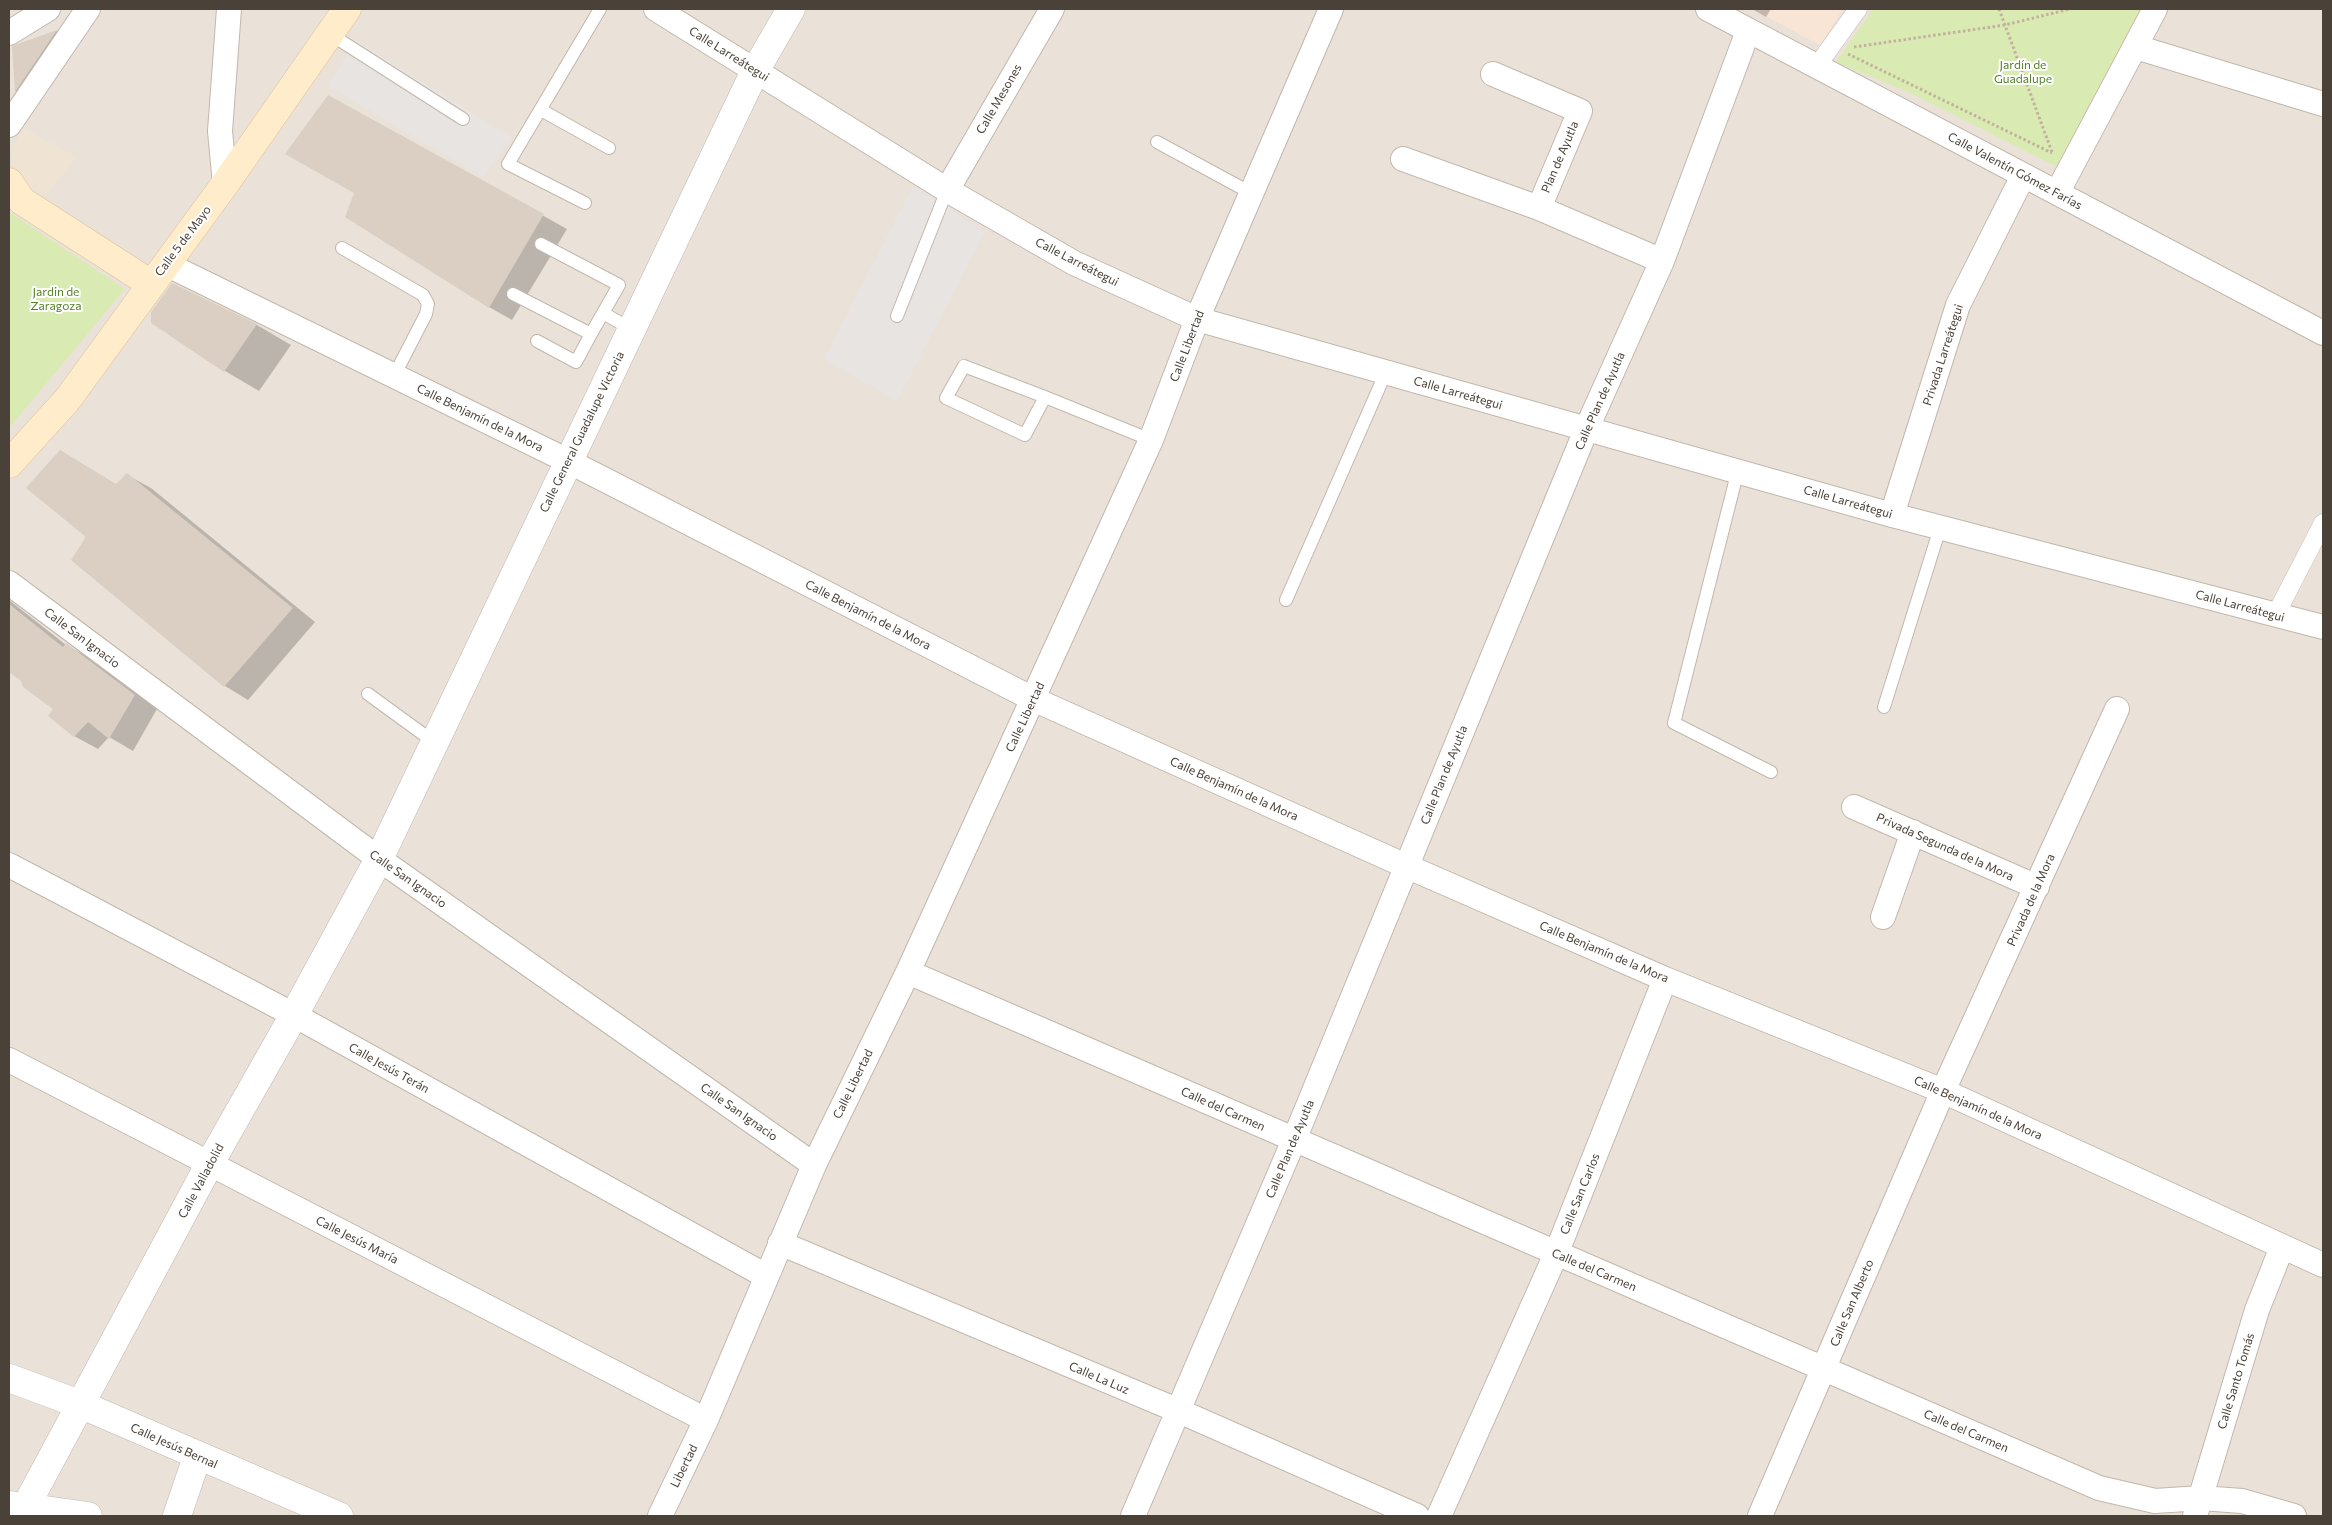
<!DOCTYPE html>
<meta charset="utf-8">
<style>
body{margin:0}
#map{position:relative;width:2332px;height:1525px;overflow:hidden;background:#f6f1ea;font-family:Commissioner,sans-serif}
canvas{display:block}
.frame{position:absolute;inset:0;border:10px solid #4a4138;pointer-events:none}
</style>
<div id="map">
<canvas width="2332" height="1525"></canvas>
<div class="frame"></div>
</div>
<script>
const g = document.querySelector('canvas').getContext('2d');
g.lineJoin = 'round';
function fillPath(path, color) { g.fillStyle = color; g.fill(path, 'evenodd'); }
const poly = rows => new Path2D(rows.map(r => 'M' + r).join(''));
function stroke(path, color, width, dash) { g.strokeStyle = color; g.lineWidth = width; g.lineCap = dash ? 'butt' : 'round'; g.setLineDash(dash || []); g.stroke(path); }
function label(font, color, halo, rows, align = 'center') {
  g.font = font + ' Commissioner,sans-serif'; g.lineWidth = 4; g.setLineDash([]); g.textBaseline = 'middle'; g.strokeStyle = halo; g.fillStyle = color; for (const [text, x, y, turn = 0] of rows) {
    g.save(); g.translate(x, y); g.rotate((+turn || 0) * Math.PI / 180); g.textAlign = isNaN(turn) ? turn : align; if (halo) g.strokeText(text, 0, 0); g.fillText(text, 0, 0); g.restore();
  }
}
fillPath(poly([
 [9,9,2323,9,2323,1516,9,1516]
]), '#eae2d8');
fillPath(poly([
 [1752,9,1843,9,1820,45]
]), '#f8e5d5');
fillPath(poly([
 [23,128,77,157,46,195,15,183,12,149]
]), '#efe4d4');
fillPath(poly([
 [1873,9,2141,9,2059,168,1906,91,1836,62],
 [9,212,125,289,9,428]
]), '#d9ebb2');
fillPath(poly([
 [356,40,512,138,483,177,328,86],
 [913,186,985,232,897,401,824,359]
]), '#e7e4e2');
fillPath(poly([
 [1752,9,1771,9,1766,17],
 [57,31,68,37,27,97,16,91,13,47],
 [329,96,567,229,512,320,489,307,356,193],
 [173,284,257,325,291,345,259,391,225,371,152,322],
 [127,475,151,488,315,622,248,700,225,686,73,560,116,485],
 [9,600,66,645,90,658,157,709,133,751,109,737,98,749,74,736,55,709,22,680,9,671]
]), '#0003');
fillPath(poly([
 [57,30,15,92,12,46],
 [328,95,544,214,489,308,345,217,354,193,285,154],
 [172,283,257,324,224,372,151,323,151,312],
 [60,450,116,484,127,473,293,608,224,687,71,560,86,537,26,488],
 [9,604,63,647,66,643,135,695,109,739,88,722,74,737,48,716,53,709,23,687,21,681,9,672]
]), '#dbcec2');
const service = poly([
 [330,34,463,119],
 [541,110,609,148],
 [1157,142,1251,193],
 [585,203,508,164,600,9],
 [342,248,423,295,428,304,426,314,394,376],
 [513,294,591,334,619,285,541,244],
 [603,313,631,329],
 [897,316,947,190],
 [537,341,576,362,591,334],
 [1045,397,1025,435,946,398,964,366,1045,397,1151,440],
 [1738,470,1674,723,1771,772],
 [1286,600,1386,372],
 [368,694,434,742],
 [1884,707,1940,528]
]);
const pedestrian = poly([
 [1817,66,1858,9],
 [2275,616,2323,523]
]);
const minor = poly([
 [656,9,947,190,1074,263,1197,319,1892,515,2323,627],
 [1708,9,2323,333],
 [9,33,48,9],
 [2136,47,2323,104],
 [1493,74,1580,111,1539,208],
 [9,125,88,9],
 [1403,159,1539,208,1662,261],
 [225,184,220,131,229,9],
 [947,190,1052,9],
 [2057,193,2155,9],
 [166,264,568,461,1033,699,1406,866,1665,979,1943,1091,2323,1265],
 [1892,515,1958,305,2023,176],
 [9,583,379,859,814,1165],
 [1854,807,2037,887],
 [9,865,294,1015,766,1276],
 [1883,917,1913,832],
 [908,972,2099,1488,2155,1501,2201,1498,2242,1501,2294,1516],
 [9,1060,706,1420],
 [780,1243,1179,1411,1417,1516],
 [660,1516,706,1420,814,1165,908,972,1151,440,1197,319,1331,9],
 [1133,1516,1294,1140,1586,430,1662,261,1748,31],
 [1439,1516,1556,1254,1665,979],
 [1760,1516,1943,1091,2117,709],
 [2195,1516,2257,1310,2282,1247]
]);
const tertiary = poly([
 [9,1378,82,1405,339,1516],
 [10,1505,88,1516],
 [26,1506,210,1163,294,1015,379,859,755,71,791,9],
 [177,1516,197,1457]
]);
const secondary = poly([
 [9,182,22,201,151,284],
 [9,464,67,400,225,184,347,9]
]);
stroke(service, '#c2b7ac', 14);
stroke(pedestrian, '#c2b7ac', 19);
stroke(minor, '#c2b7ac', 26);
stroke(tertiary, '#c2b7ac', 29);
stroke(secondary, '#dac19a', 29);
stroke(poly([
 [1999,9,2052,152],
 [1854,47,2005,25,2070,9],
 [1848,54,2052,153]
]), '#c4b19d', 3, [2.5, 2.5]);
stroke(service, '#fff', 12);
stroke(pedestrian, '#fff', 18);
stroke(minor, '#fff', 24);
stroke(tertiary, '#fff', 28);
stroke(secondary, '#ffeccb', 28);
label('12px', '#4a4138', '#fff', [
 ["Calle Larreátegui",729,54,32],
 ["Calle Mesones",999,99,-60],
 ["Plan de Ayutla",1560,157,-67],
 ["Calle Valentín Gómez Farías",2015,171,28],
 ["Calle 5 de Mayo",183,241,-53],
 ["Calle Larreátegui",1077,262,27],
 ["Calle Libertad",1187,346,-69],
 ["Privada Larreátegui",1943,355,-72],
 ["Calle Larreátegui",1458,393,16],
 ["Calle Plan de Ayutla",1600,401,-66],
 ["Calle Benjamín de la Mora",480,418,26],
 ["Calle General Guadalupe Victoria",582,432,-64],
 ["Calle Larreátegui",1848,502,16],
 ["Calle Larreátegui",2240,606,15],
 ["Calle Benjamín de la Mora",868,615,27],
 ["Calle San Ignacio",82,638,37],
 ["Calle Libertad",1025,717,-65],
 ["Calle Plan de Ayutla",1444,775,-68],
 ["Calle Benjamín de la Mora",1234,789,24],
 ["Privada Segunda de la Mora",1945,847,24],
 ["Calle San Ignacio",408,879,35],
 ["Privada de la Mora",2031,900,-66],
 ["Calle Benjamín de la Mora",1604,952,23],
 ["Calle Jesús Terán",389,1068,29],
 ["Calle Libertad",853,1084,-64],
 ["Calle Benjamín de la Mora",1978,1108,24],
 ["Calle del Carmen",1223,1109,24],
 ["Calle San Ignacio",739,1112,35],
 ["Calle Plan de Ayutla",1290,1149,-67],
 ["Calle Valladolid",201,1181,-62],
 ["Calle San Carlos",1580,1194,-68],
 ["Calle Jesús María",357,1240,27],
 ["Calle del Carmen",1594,1270,23],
 ["Calle San Alberto",1852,1303,-67],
 ["Calle La Luz",1099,1378,23],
 ["Calle Santo Tomás",2236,1381,-73],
 ["Calle del Carmen",1966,1431,23],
 ["Calle Jesús Bernal",174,1446,24],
 ["Libertad",684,1466,-64]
]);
label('12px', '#548027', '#fff', [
 ["Jardín de",2023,65],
 ["Guadalupe",2023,79],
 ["Jardin de",56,292],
 ["Zaragoza",56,306]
]);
</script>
